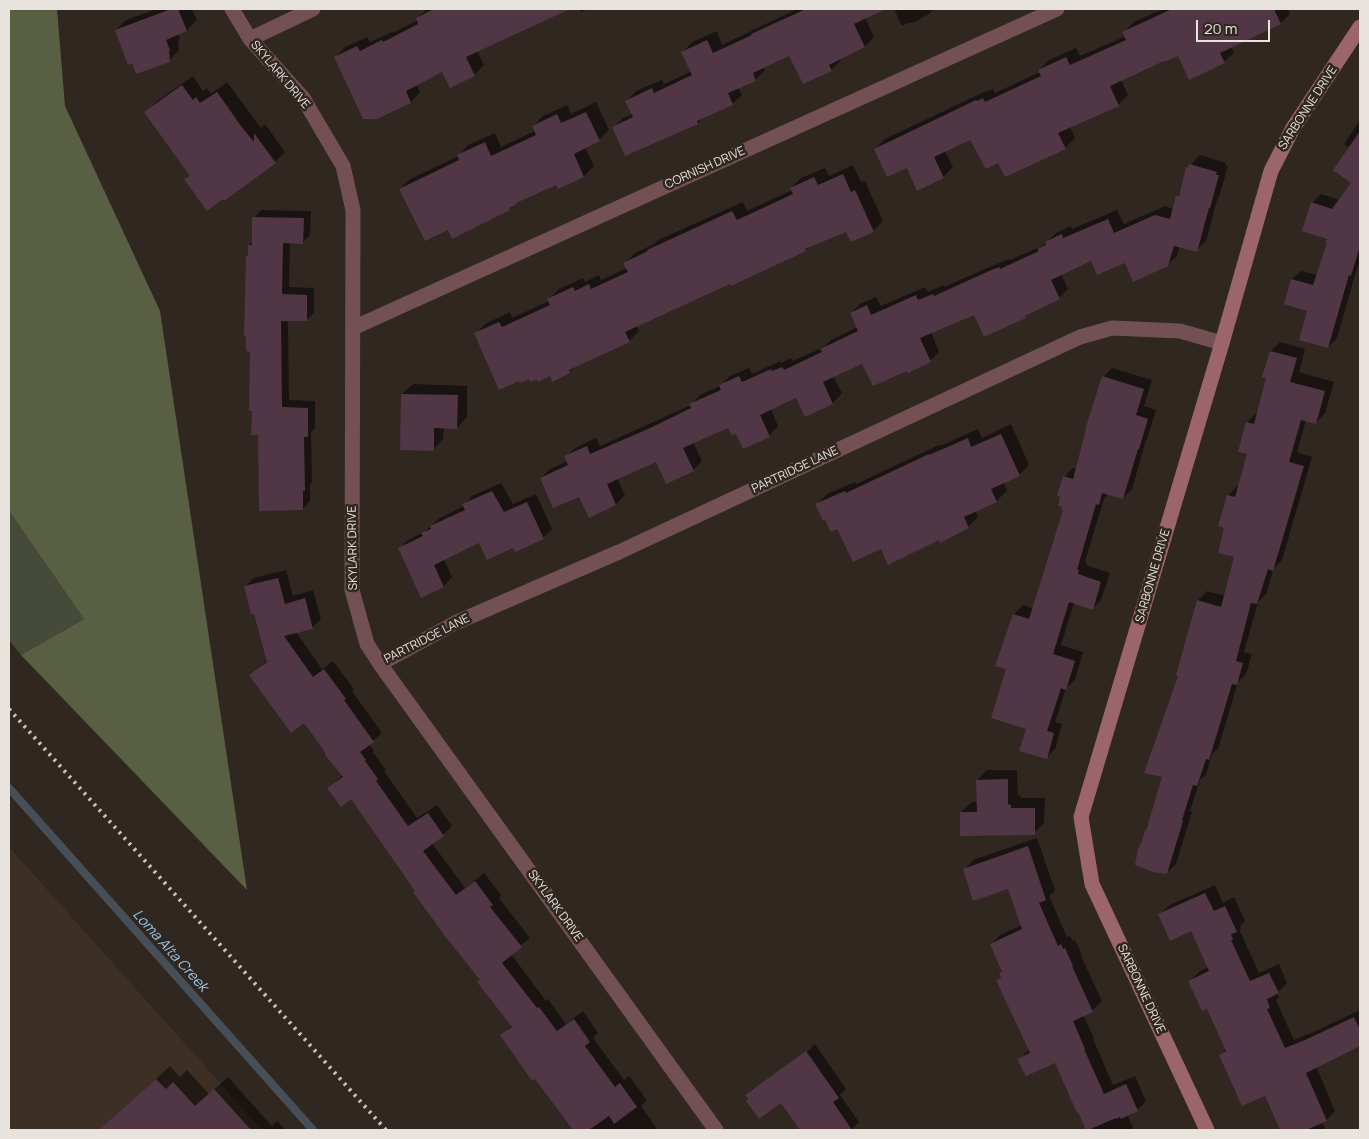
<!DOCTYPE html>
<style>
body{margin:0}
#map{position:relative;width:1369px;height:1139px;overflow:hidden;background:#302720;font-family:Manrope,sans-serif}
canvas{display:block}
.frame{position:absolute;inset:0;border:10px solid #e9e3de;pointer-events:none}
.scale{position:absolute;left:1196px;top:20px;width:74px;height:22px;box-sizing:border-box;border:2px solid #e9e3de;border-top:0;padding-left:6px;font-size:15px;line-height:18px;white-space:nowrap;color:#e9e3de;-webkit-text-stroke:4px #302720;paint-order:stroke}
</style>
<div id="map">
<canvas width="1369" height="1139"></canvas>
<div class="frame"></div>
<div class="scale">20 m</div>
</div>
<script>
const g = document.querySelector('canvas').getContext('2d');
g.lineJoin = 'round';
function fillPath(path, color) { g.fillStyle = color; g.fill(path, 'evenodd'); }
const poly = rows => new Path2D(rows.map(r => 'M' + r).join(''));
function stroke(path, color, width, dash) { g.strokeStyle = color; g.lineWidth = width; g.lineCap = dash ? 'butt' : 'round'; g.setLineDash(dash || []); g.stroke(path); }
function label(font, color, halo, rows, align = 'center') {
  g.font = font + ' Manrope,sans-serif'; g.lineWidth = 5; g.setLineDash([]); g.textBaseline = 'middle'; g.strokeStyle = halo; g.fillStyle = color; for (const [text, x, y, turn = 0] of rows) {
    g.save(); g.translate(x, y); g.rotate((+turn || 0) * Math.PI / 180); g.textAlign = isNaN(turn) ? turn : align; if (halo) g.strokeText(text, 0, 0); g.fillText(text, 0, 0); g.restore();
  }
}
fillPath(poly([
 [9,847,262,1130,9,1130]
]), '#3e2f24');
fillPath(poly([
 [9,511,84,619,21,655,9,640]
]), '#464a39');
fillPath(poly([
 [9,9,57,9,65,106,160,311,247,890,21,655,84,619,9,511]
]), '#585f42');
fillPath(poly([
 [157,9,192,9,197,20,187,30,178,34,180,39,178,40,179,50,169,61,116,30,126,20],
 [427,9,567,9,477,51,484,65,474,75,443,71,416,84,420,92,411,102,377,118,336,57,345,47,367,37,370,42,392,32,393,33,418,20,417,18],
 [579,9,587,9,581,12],
 [797,9,883,9,865,17,874,37,865,46,840,58,841,60,831,70,803,83,790,54,764,68,765,70,755,80,738,87,742,95,732,104,703,117,698,123,626,154,613,128,623,118,633,114,627,101,636,91,662,80,664,84,692,71,683,52,692,42,717,31,722,45],
 [894,9,934,9,929,14,915,22,908,23,902,26],
 [1163,9,1288,9,1290,14,1281,23,1231,46,1234,53,1224,62,1179,54,1121,80,1128,95,1118,105,1070,127,1075,138,1065,148,999,161,971,139,945,151,953,167,943,177,907,166,875,149,885,139,986,91,986,92,993,89,995,93,1040,72,1039,70,1049,60,1076,48,1080,56,1126,36,1124,32,1134,22],
 [193,76,203,91,207,88,211,94,227,82,261,128,265,124,285,152,275,162,186,180,191,175,146,112,156,102],
 [596,102,609,130,599,140,585,147,594,166,584,176,559,187,557,183,519,201,509,209,448,228,400,189,410,179,459,156,468,145,495,133,501,147,535,131,533,126,543,116,567,105,571,114],
 [1360,120,1360,262,1357,268,1337,338,1328,347,1292,279,1301,271,1318,275,1328,242,1328,238,1312,203,1321,194,1340,200,1353,183,1350,148,1344,144],
 [1200,155,1226,163,1225,165,1228,166,1219,197,1217,200,1206,241,1196,250,1180,246,1177,256,1167,265,1092,259,1061,274,1068,289,1059,298,1031,311,1025,317,975,313,931,332,939,352,930,361,863,362,833,376,842,393,833,403,805,415,797,397,771,409,778,426,769,436,729,426,693,442,702,461,693,470,656,460,617,478,625,495,616,504,590,516,580,495,541,478,550,469,568,461,566,457,575,448,596,438,600,446,691,405,700,395,720,386,730,376,749,368,752,374,780,361,781,363,791,358,793,361,824,347,831,340,858,327,851,313,860,304,876,297,881,306,925,287,928,292,943,285,944,287,999,263,1009,259,1010,260,1042,246,1056,233,1071,226,1072,229,1117,210,1124,224,1165,206,1173,209,1177,196,1181,191,1188,168],
 [853,165,861,182,865,181,883,221,873,231,847,231,810,246,806,250,732,285,731,282,636,325,639,331,629,341,576,365,569,372,550,374,537,378,529,378,475,334,485,324,510,312,512,318,549,301,549,299,559,289,583,278,585,282,599,275,601,280,627,268,625,263,635,253,654,244,658,240,743,202,747,211,792,190,791,188,801,178,825,168,829,176],
 [261,210,311,211,310,235,303,242,290,242,289,287,314,288,314,313,306,320,288,320,289,400,315,401,315,428,311,432,312,482,310,484,310,501,303,509,259,433,253,409,247,256,250,254,249,245,253,242,254,218],
 [1280,342,1305,349,1299,372,1334,382,1325,413,1316,423,1306,420,1297,452,1312,457,1282,560,1274,568,1266,594,1258,602,1244,652,1252,654,1246,674,1238,682,1218,749,1212,754,1206,775,1200,780,1190,811,1192,812,1176,864,1167,873,1143,841,1163,777,1180,675,1198,600,1207,591,1225,596,1235,556,1226,527,1228,496,1237,486,1239,487,1248,453,1247,423,1256,413,1258,414,1268,377,1271,351],
 [1112,368,1152,380,1144,406,1156,410,1147,439,1146,440,1132,489,1123,498,1108,494,1104,499,1085,561,1087,562,1086,565,1110,573,1101,600,1092,609,1074,603,1061,645,1083,652,1075,680,1066,688,1055,722,1062,724,1055,749,1046,758,1027,728,1007,669,1014,614,1023,605,1034,609,1064,509,1064,477,1073,468,1077,469,1103,377],
 [413,384,467,386,467,417,457,428,444,427,443,439,433,450,402,394],
 [1011,424,1029,465,1019,475,1003,482,1007,490,997,501,975,510,978,517,968,527,939,539,882,548,838,528,817,504,827,494,855,482,856,484,939,445,940,446,978,429,982,438],
 [501,483,513,504,536,494,552,529,543,538,480,542,444,559,452,577,444,586,422,596,400,548,408,540,424,532,440,518,464,506,464,505,472,496],
 [286,570,293,596,313,590,321,619,312,628,296,632,322,669,333,661,354,689,352,691,382,733,369,744,374,751,373,752,386,770,384,771,417,818,437,805,452,826,443,835,432,843,465,888,484,873,501,895,499,898,530,938,511,954,546,1001,548,999,566,1024,583,1011,598,1033,593,1038,624,1080,629,1076,647,1100,641,1106,658,1130,578,1130,502,1035,512,1025,481,980,416,890,351,798,329,788,343,775,327,752,304,721,250,675,268,660,255,612,245,586,254,578],
 [987,770,1017,770,1018,795,1020,795,1021,798,1045,798,1044,823,1034,833,961,812,972,802,978,802,977,780],
 [1037,838,1055,890,1049,896,1067,937,1070,936,1073,941,1075,940,1082,955,1081,956,1102,1001,1092,1011,1083,1015,1094,1038,1093,1039,1113,1085,1135,1076,1146,1101,1137,1110,1127,1114,1134,1130,1088,1130,1056,1061,1019,1059,1030,1049,998,980,1002,976,1003,971,991,944,1000,935,1022,925,1009,887,964,870,973,860],
 [1215,885,1223,903,1234,897,1245,921,1240,926,1241,929,1240,931,1259,973,1279,964,1287,983,1277,993,1279,997,1276,1000,1294,1040,1316,1031,1360,1010,1360,1045,1316,1066,1335,1111,1326,1120,1322,1122,1326,1130,1281,1130,1265,1094,1220,1055,1226,1049,1207,1007,1190,981,1199,972,1208,967,1191,930,1159,915,1168,906],
 [815,1044,846,1089,840,1095,859,1122,852,1129,853,1130,802,1130,781,1102,750,1099,746,1095,753,1088,753,1090,812,1048,811,1047],
 [170,1066,180,1077,187,1070,209,1094,228,1077,272,1126,277,1121,285,1130,100,1130]
]), '#0007');
stroke(poly([
 [9,788,313,1130]
]), '#464f58', 8);
fillPath(poly([
 [171,9,178,9,187,31,166,40,170,50,169,51,170,62,136,74,132,63,128,65,115,30],
 [434,9,570,9,466,57,475,76,450,88,442,72,406,91,411,103,377,119,363,119,334,57,357,46,360,51,382,40,383,42,418,24,416,18],
 [806,9,886,9,854,24,865,47,829,65,832,71,803,84,789,56,753,73,756,81,728,93,733,105,697,121,698,124,625,156,612,127,633,117,625,101,652,88,654,93,692,75,681,52,707,40,713,53,752,35,751,34],
 [1172,9,1274,9,1281,24,1220,53,1225,63,1189,80,1178,56,1164,62,1164,61,1110,86,1119,106,1058,133,1066,149,1005,177,998,163,986,169,970,140,934,157,944,178,917,191,907,168,887,177,874,149,976,100,977,101,983,98,985,102,1041,76,1038,70,1066,57,1070,65,1126,40,1122,32],
 [182,85,193,100,196,97,200,103,217,92,241,126,254,142,254,133,276,163,224,201,223,199,207,211,184,179,190,176,144,112],
 [586,112,600,141,574,154,584,177,558,189,556,185,516,203,517,204,509,208,510,210,452,239,448,230,425,241,399,189,459,160,457,155,485,142,491,156,536,135,532,126,557,114,561,123],
 [1360,131,1360,246,1351,276,1349,275,1328,348,1299,340,1307,311,1284,304,1291,279,1313,285,1327,243,1325,243,1327,239,1302,231,1311,202,1332,209,1351,183,1333,170],
 [1189,164,1217,172,1216,175,1219,175,1210,208,1209,208,1197,252,1174,246,1168,266,1133,282,1125,263,1097,275,1091,261,1051,280,1060,299,1025,316,1026,318,984,337,974,315,920,338,931,362,908,373,907,371,873,386,862,364,823,382,833,404,805,417,796,398,760,415,770,437,743,449,736,434,732,436,728,428,683,448,694,471,666,484,656,462,607,484,616,505,589,518,579,497,553,508,540,478,568,465,564,456,587,446,590,454,648,429,691,408,689,404,721,390,719,385,739,376,742,382,771,369,772,371,782,367,784,370,822,352,820,349,858,331,850,313,867,305,871,315,916,295,918,300,933,294,934,296,989,271,1000,267,1000,269,1039,251,1037,249,1046,245,1045,242,1062,234,1063,238,1108,219,1114,233,1155,215,1170,219,1176,195,1179,196,1186,167,1188,167],
 [843,174,851,192,855,190,874,232,851,242,846,232,805,249,806,251,731,286,730,284,625,332,630,342,569,370,570,373,552,382,550,376,538,382,537,379,530,382,529,379,520,383,519,381,499,390,474,333,499,322,502,327,550,305,547,299,573,287,575,291,589,284,591,289,628,272,623,263,648,251,647,250,732,211,737,220,793,194,790,188,814,177,818,185],
 [252,217,304,218,303,244,283,243,282,294,307,295,307,321,281,321,282,407,308,408,308,437,304,437,305,491,303,491,303,510,259,511,258,435,251,435,252,411,249,411,250,352,246,351,246,336,244,336,246,256,248,256,248,245,252,245],
 [1270,351,1297,358,1290,382,1325,391,1316,424,1301,420,1289,462,1304,466,1273,571,1268,569,1257,604,1251,603,1236,661,1243,663,1237,685,1232,684,1209,760,1206,759,1197,786,1193,785,1182,820,1183,821,1167,874,1153,872,1135,865,1138,849,1142,841,1145,830,1146,831,1162,777,1144,773,1178,676,1176,675,1197,600,1221,607,1234,557,1218,553,1224,528,1218,526,1227,495,1235,497,1247,454,1238,452,1246,422,1254,424,1266,378,1262,377],
 [1102,376,1144,389,1136,415,1148,419,1139,449,1138,449,1123,499,1102,493,1099,505,1096,504,1077,570,1079,570,1078,574,1101,582,1093,610,1069,602,1053,654,1075,661,1066,690,1061,688,1047,731,1054,733,1047,759,1019,751,1026,729,991,718,1006,669,995,666,1013,614,1029,619,1063,510,1061,510,1062,507,1058,506,1060,497,1057,496,1063,476,1073,479,1086,430,1085,430],
 [401,394,458,395,457,429,434,428,434,451,400,450],
 [1001,434,1020,476,991,489,997,502,964,517,969,528,940,543,939,540,888,565,881,549,853,562,837,529,831,532,825,520,823,521,815,504,845,491,846,493,929,454,929,455,968,438,971,447],
 [492,491,504,512,527,502,544,539,515,552,513,548,487,560,479,543,434,565,444,587,421,598,398,548,423,536,421,533,431,529,430,526,465,510,462,504],
 [278,578,285,604,305,598,313,629,284,636,313,677,324,669,346,699,344,700,374,742,360,752,366,760,365,761,378,779,376,781,408,826,428,813,444,836,423,851,456,895,475,881,493,905,490,907,522,947,502,963,537,1008,539,1007,557,1031,574,1019,590,1042,585,1046,615,1087,620,1083,637,1107,614,1124,609,1116,589,1130,573,1130,535,1079,532,1081,500,1035,512,1027,477,982,480,980,445,936,413,892,415,891,351,799,341,807,327,788,343,777,325,755,325,752,304,723,291,733,249,675,267,662,254,614,251,614,244,586],
 [1008,779,1008,804,1011,805,1011,808,1035,808,1035,835,960,836,960,812,977,812,976,780],
 [1028,846,1046,900,1039,903,1058,946,1061,944,1063,949,1065,948,1073,966,1072,966,1093,1012,1073,1021,1085,1049,1084,1049,1104,1094,1126,1084,1138,1111,1121,1119,1120,1117,1116,1119,1116,1118,1088,1130,1086,1130,1078,1112,1077,1113,1055,1063,1026,1076,1017,1059,1030,1053,996,980,1001,978,999,973,1002,972,990,944,1022,929,1008,889,973,901,963,869],
 [1205,893,1214,911,1225,906,1237,932,1231,934,1233,940,1231,940,1250,981,1269,973,1279,993,1267,999,1270,1008,1267,1009,1285,1048,1305,1040,1354,1017,1360,1030,1360,1046,1306,1073,1327,1121,1306,1130,1280,1130,1265,1096,1242,1106,1219,1055,1226,1051,1207,1009,1202,1011,1188,981,1209,971,1191,931,1170,941,1158,914],
 [806,1051,839,1098,833,1102,852,1130,800,1130,781,1103,759,1119,746,1101,748,1099,745,1095],
 [156,1079,166,1089,173,1082,195,1106,214,1089,251,1130,99,1130]
]), '#513646');
stroke(poly([
 [232,9,250,39,303,98,343,166,353,210,352,590,367,644,380,664,716,1130],
 [250,39,313,9],
 [353,328,1057,9],
 [380,664,455,623,619,552,1080,337,1112,328,1180,331,1222,343]
]), '#735054', 15);
stroke(poly([
 [1207,1130,1092,884,1081,817,1222,343,1271,171,1293,128,1360,27]
]), '#9c656c', 15);
stroke(poly([
 [9,709,386,1130]
]), '#c8c1bc', 4, [2.5, 5]);
label('12px', '#e9e3de', '#302720', [
 ["SKYLARK DRIVE",280,75,50],
 ["SARBONNE DRIVE",1308,108,-57],
 ["CORNISH DRIVE",705,168,-24],
 ["PARTRIDGE LANE",795,470,-25],
 ["SKYLARK DRIVE",353,548,-91],
 ["SARBONNE DRIVE",1153,576,-74],
 ["PARTRIDGE LANE",427,639,-27],
 ["SKYLARK DRIVE",555,906,54],
 ["SARBONNE DRIVE",1141,989,65]
]);
label('italic 14px', '#96c8ee', '#302720', [
 ["Loma Alta Creek",170,951,48]
]);
</script>
